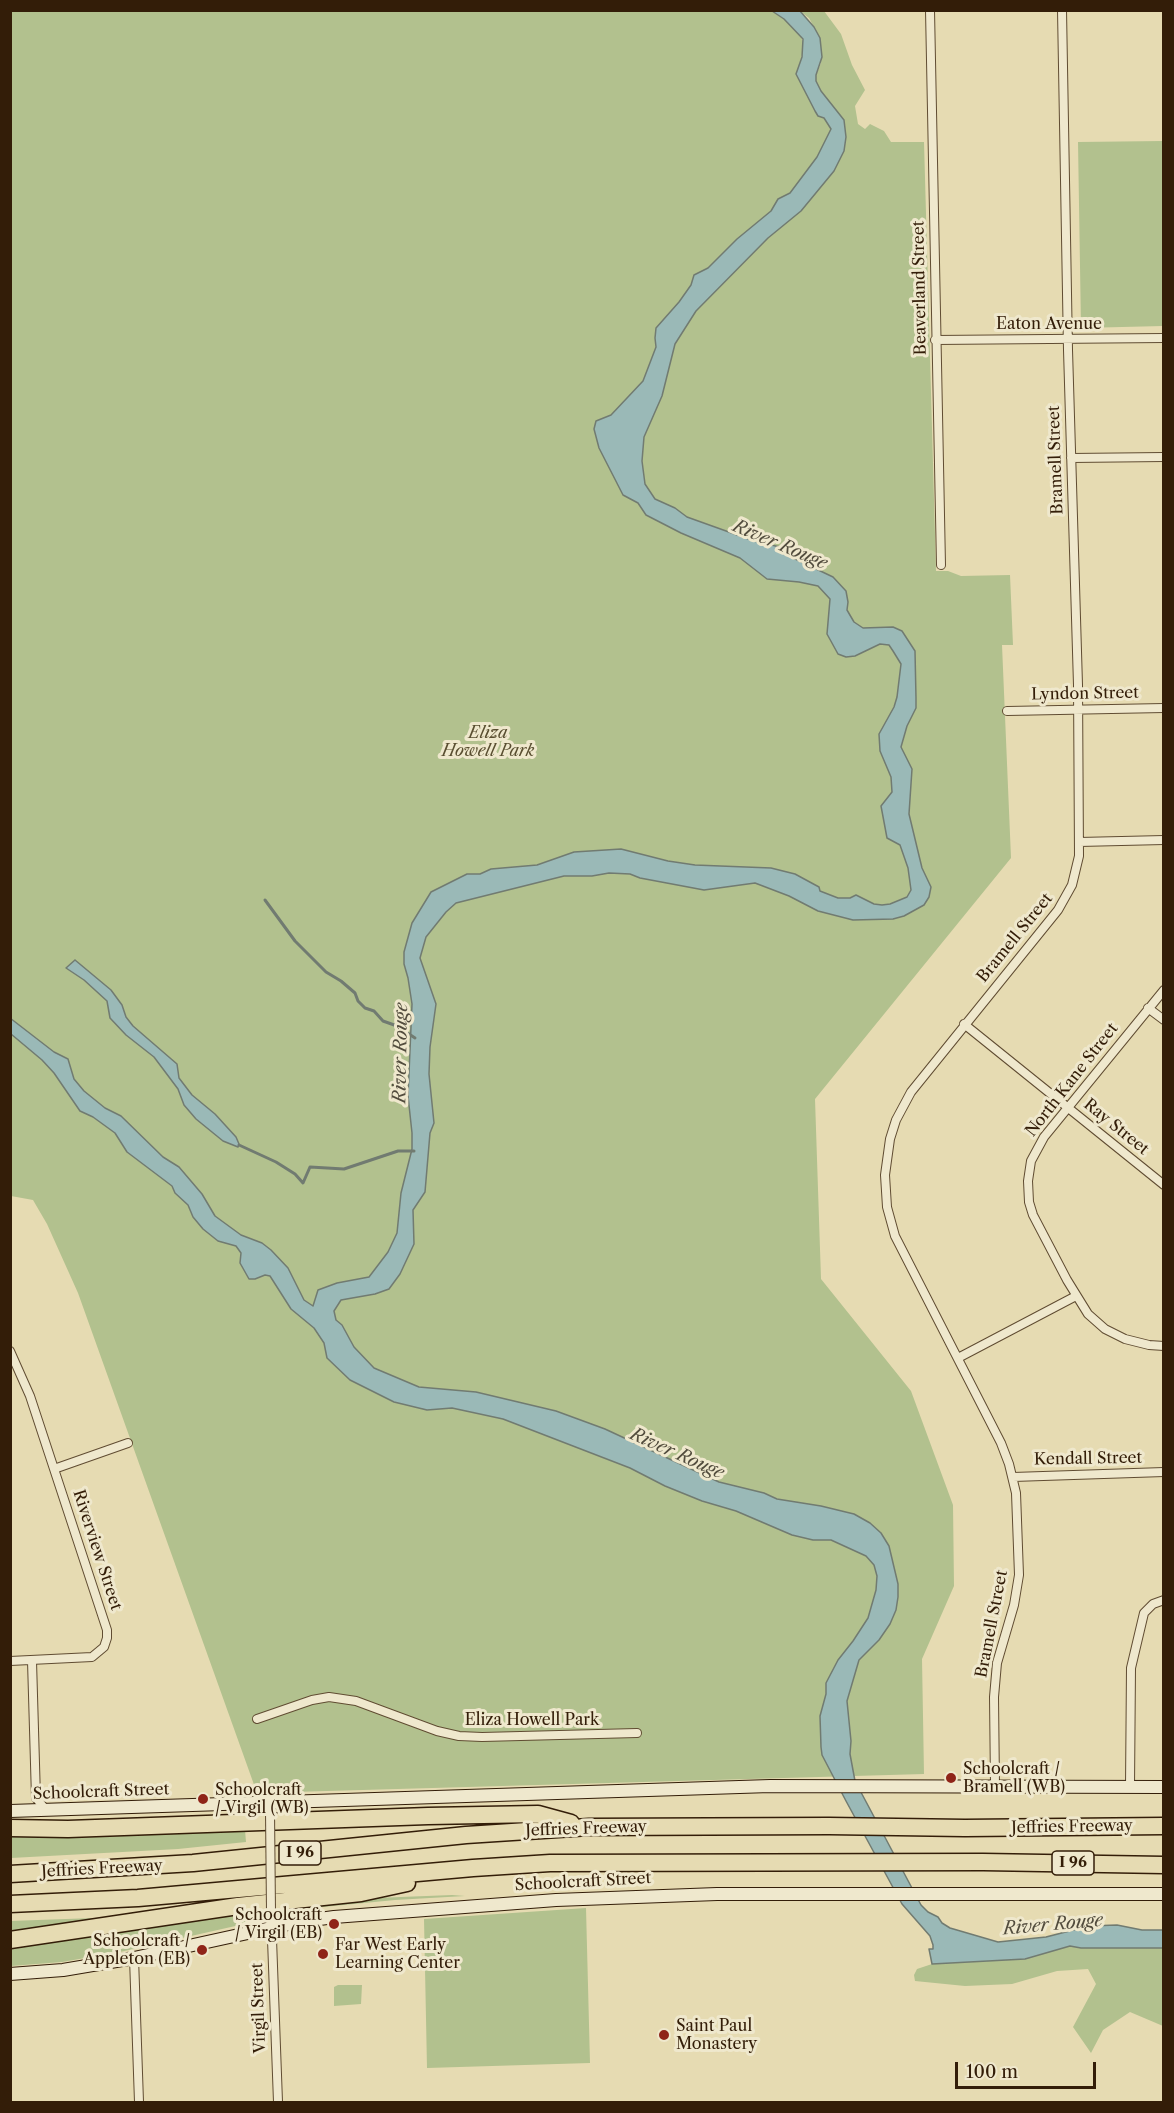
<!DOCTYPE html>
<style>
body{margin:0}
#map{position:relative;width:1174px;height:2113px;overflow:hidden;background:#e6dbb2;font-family:"Libre Caslon Text",serif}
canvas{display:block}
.frame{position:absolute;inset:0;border:12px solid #331d08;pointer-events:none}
.scale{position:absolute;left:955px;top:2062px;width:141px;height:27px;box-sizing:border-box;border:3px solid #331d08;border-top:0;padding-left:8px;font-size:18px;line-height:21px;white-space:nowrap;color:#331d08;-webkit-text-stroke:4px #efe8cd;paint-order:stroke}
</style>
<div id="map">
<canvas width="1174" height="2113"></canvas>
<div class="frame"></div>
<div class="scale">100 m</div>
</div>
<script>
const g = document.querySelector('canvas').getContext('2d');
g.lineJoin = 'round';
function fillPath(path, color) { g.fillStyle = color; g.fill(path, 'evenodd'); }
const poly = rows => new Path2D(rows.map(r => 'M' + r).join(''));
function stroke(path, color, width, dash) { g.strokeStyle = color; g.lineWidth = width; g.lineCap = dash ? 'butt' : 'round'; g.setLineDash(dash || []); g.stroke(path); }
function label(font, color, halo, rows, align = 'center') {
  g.font = font + ' "Libre Caslon Text",serif'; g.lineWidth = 6; g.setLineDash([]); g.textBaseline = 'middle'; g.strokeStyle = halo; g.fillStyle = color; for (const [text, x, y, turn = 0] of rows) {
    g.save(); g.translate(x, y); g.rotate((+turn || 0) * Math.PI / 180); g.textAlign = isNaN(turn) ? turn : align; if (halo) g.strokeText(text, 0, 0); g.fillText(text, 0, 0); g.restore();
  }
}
fillPath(poly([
 [11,11,772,11,784,19,801,36,804,47,798,70,827,98,821,91,816,81,816,75,821,63,820,38,809,18,800,11,824,11,841,34,852,65,865,90,855,106,858,124,865,129,870,124,884,131,891,142,924,142,936,571,948,571,961,576,1010,575,1013,645,1002,645,1011,858,815,1099,821,1279,911,1391,953,1505,954,1586,922,1659,924,1774,257,1793,78,1293,47,1224,33,1200,11,1196],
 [831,129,845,129,846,137,825,142],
 [1163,141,1163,326,1081,328,1078,142],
 [245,1830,246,1842,178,1849,11,1858,10,1836],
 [452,1895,465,1896,395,1900,261,1913,262,1920,120,1952,62,1962,11,1966,11,1948,220,1916,375,1898],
 [586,1908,590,2063,427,2068,424,1919],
 [122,1917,11,1936,10,1921],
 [1070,1946,1081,1948,1163,1948,1163,2026,1130,2012,1103,2030,1091,2053,1073,2027,1096,1984,1088,1969,1057,1971,1012,1984,965,1986,915,1981,914,1975,917,1969,932,1964,1025,1959],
 [338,1985,362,1985,361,2004,334,2006,334,1987]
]), '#b2c18e');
const water = poly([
 [772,11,800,11,814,27,820,38,822,57,816,75,816,81,821,91,844,120,846,137,844,151,834,171,801,211,768,238,696,311,675,344,662,396,644,437,642,461,645,484,655,499,675,508,687,517,754,541,780,547,789,556,833,577,846,591,848,602,847,610,854,622,863,628,893,627,902,631,915,651,916,698,916,708,907,726,901,747,912,769,909,814,922,868,931,887,929,897,924,905,904,916,893,919,853,920,818,911,789,896,755,883,704,890,640,878,630,874,609,873,592,876,564,876,456,903,446,912,426,937,420,958,436,1004,430,1047,429,1074,434,1123,430,1133,425,1192,413,1210,414,1244,400,1274,389,1289,375,1294,341,1300,334,1311,336,1320,342,1325,354,1347,374,1368,419,1387,476,1392,556,1411,605,1429,719,1482,764,1493,777,1499,821,1506,854,1514,870,1523,881,1533,889,1546,898,1584,898,1597,896,1610,890,1624,879,1640,859,1660,847,1701,851,1741,850,1754,855,1781,921,1905,928,1912,938,1917,942,1923,950,1928,998,1942,1046,1937,1089,1926,1117,1925,1142,1930,1163,1930,1163,1948,1081,1948,1070,1946,1025,1959,932,1964,929,1949,933,1949,933,1945,930,1936,902,1904,846,1801,822,1755,821,1747,820,1716,826,1694,826,1683,838,1660,853,1641,868,1618,876,1590,877,1576,874,1565,866,1556,831,1540,813,1540,792,1535,736,1511,702,1501,665,1486,630,1468,503,1419,452,1408,427,1410,394,1402,350,1380,327,1358,324,1343,314,1328,291,1309,270,1276,265,1275,255,1279,249,1279,240,1263,241,1253,236,1246,218,1241,203,1229,193,1217,188,1205,175,1193,172,1186,127,1152,115,1133,93,1117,80,1111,54,1073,42,1060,11,1034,10,1018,54,1052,68,1059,74,1079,84,1091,105,1108,121,1116,163,1157,179,1167,202,1194,215,1216,241,1235,262,1243,271,1250,288,1268,304,1300,313,1306,318,1290,337,1283,369,1277,388,1252,397,1233,401,1193,412,1149,412,1133,408,1096,412,1004,408,978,404,964,404,952,412,923,431,892,467,874,480,874,491,869,537,865,574,852,621,849,668,861,695,865,771,868,795,874,819,887,820,891,838,898,850,898,856,895,874,904,882,905,890,904,907,897,911,890,908,868,900,845,887,838,881,806,892,792,891,777,880,751,879,734,894,707,897,697,901,664,893,651,889,645,880,644,855,656,846,657,838,654,827,634,830,599,818,586,799,582,767,579,740,558,681,533,646,515,638,503,623,495,599,448,594,429,596,421,611,415,643,381,656,347,655,338,656,328,679,302,691,285,694,275,708,268,737,239,771,211,778,199,790,193,817,157,831,129,824,118,818,116,815,111,796,74,802,57,803,39,784,19,772,11],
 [75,960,111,990,122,1005,126,1017,133,1026,177,1064,179,1078,192,1095,215,1114,236,1137,239,1144,238,1147,223,1141,196,1119,184,1105,178,1089,154,1057,126,1035,110,1018,107,1001,84,980,66,968,75,960]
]);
fillPath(water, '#9ab9b7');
stroke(water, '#717b71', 1.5);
stroke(poly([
 [265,900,295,941,326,972,341,981,355,993,358,1001,365,1008,374,1011,383,1021,397,1026,415,1038],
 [239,1145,276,1162,295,1174,303,1183,310,1167,344,1169,398,1151,414,1151]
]), '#717b71', 3);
const minor = poly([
 [930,10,941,565],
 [935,340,1164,338],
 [1071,458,1164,457],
 [1007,711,1164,708],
 [1079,842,1164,840],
 [1164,990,1044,1137,1031,1161,1028,1181,1029,1202,1033,1215,1067,1280,1088,1314,1105,1329,1125,1339,1149,1345,1164,1346],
 [1148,1008,1164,1020],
 [964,1024,1164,1185],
 [10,1351,30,1396,107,1630,107,1638,104,1647,92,1657,10,1661],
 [958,1358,1076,1296],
 [54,1469,128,1443],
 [1013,1477,1164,1472],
 [32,1661,36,1798,46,1810],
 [257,1719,312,1700,329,1697,356,1701,437,1731,459,1736,482,1737,637,1733],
 [995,1786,994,1697,997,1663,1014,1605,1019,1575,1016,1493,1009,1464,1001,1443,895,1236,887,1207,885,1175,890,1139,896,1120,911,1092,1058,910,1072,885,1079,856,1078,685,1068,350,1062,10],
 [1130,1786,1131,1668,1144,1613,1153,1604,1164,1600],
 [271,1912,278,2102],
 [134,1958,139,2102]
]);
const secondary = poly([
 [10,1811,770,1786,1164,1787],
 [10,1974,63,1970,134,1958,298,1922,334,1917,556,1900,717,1894,1164,1894]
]);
const motorway = poly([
 [10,1828,68,1829,428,1816,538,1814,571,1823],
 [10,1874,193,1863,466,1835,589,1827,829,1826,965,1828,1164,1826],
 [10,1904,138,1898,473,1868,550,1863,983,1862,1164,1865],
 [10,1940,238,1906,361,1893,407,1883]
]);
stroke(minor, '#604c32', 10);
stroke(secondary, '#331d08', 14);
stroke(motorway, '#331d08', 19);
stroke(minor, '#efe8cd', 8);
stroke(secondary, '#efe8cd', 12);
stroke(motorway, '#e6dbb2', 16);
const minorBridge = poly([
 [270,1811,271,1912]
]);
stroke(minorBridge, '#604c32', 10, []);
stroke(minorBridge, '#efe8cd', 8);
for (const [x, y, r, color] of [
 [951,1778,6,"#8f2418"],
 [203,1799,6,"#8f2418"],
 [334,1924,6,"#8f2418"],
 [202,1950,6,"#8f2418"],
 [323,1954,6,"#8f2418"],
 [664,2035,6,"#8f2418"]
]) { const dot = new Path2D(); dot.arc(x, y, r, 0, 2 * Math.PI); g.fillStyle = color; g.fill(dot); stroke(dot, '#efe8cd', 2); }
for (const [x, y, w] of [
 [300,1853,42],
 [1073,1863,42]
]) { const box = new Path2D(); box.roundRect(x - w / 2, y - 12, w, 24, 4.5); g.fillStyle = '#efe8cd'; g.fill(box); stroke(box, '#331d08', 1.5); }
label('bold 15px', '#331d08', null, [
 ["I 96",300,1853],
 ["I 96",1073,1863]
]);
label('16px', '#331d08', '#efe8cd', [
 ["Beaverland Street",920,288,-91],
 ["Eaton Avenue",1049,324],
 ["Bramell Street",1056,460,-92],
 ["Lyndon Street",1085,694,-1],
 ["Bramell Street",1015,938,-51],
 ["North Kane Street",1072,1080,-52],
 ["Ray Street",1116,1127,39],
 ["Kendall Street",1088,1459,-1],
 ["Riverview Street",97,1550,72],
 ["Bramell Street",992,1624,-79],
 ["Eliza Howell Park",532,1720],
 ["Schoolcraft Street",101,1792,-2],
 ["Jeffries Freeway",1072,1827,-1],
 ["Jeffries Freeway",586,1829,-2],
 ["Jeffries Freeway",102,1869,-3],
 ["Schoolcraft Street",583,1882,-3],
 ["Virgil Street",259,2008,-92]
]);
label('italic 16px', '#594e30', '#efe8cd', [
 ["Eliza",488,733],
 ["Howell Park",488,751]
]);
label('16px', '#331d08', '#efe8cd', [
 ["Schoolcraft /",963,1769],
 ["Bramell (WB)",963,1787],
 ["Schoolcraft",215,1790],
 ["/ Virgil (WB)",215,1808],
 ["Schoolcraft",322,1915,"right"],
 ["/ Virgil (EB)",322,1933,"right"],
 ["Schoolcraft /",190,1941,"right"],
 ["Appleton (EB)",190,1959,"right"],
 ["Far West Early",335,1945],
 ["Learning Center",335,1963],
 ["Saint Paul",676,2026],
 ["Monastery",676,2044]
], 'left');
label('italic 18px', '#524c3d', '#efe8cd', [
 ["River Rouge",780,545,23],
 ["River Rouge",401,1053,-89],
 ["River Rouge",677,1454,24],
 ["River Rouge",1053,1925,-5]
]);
</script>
